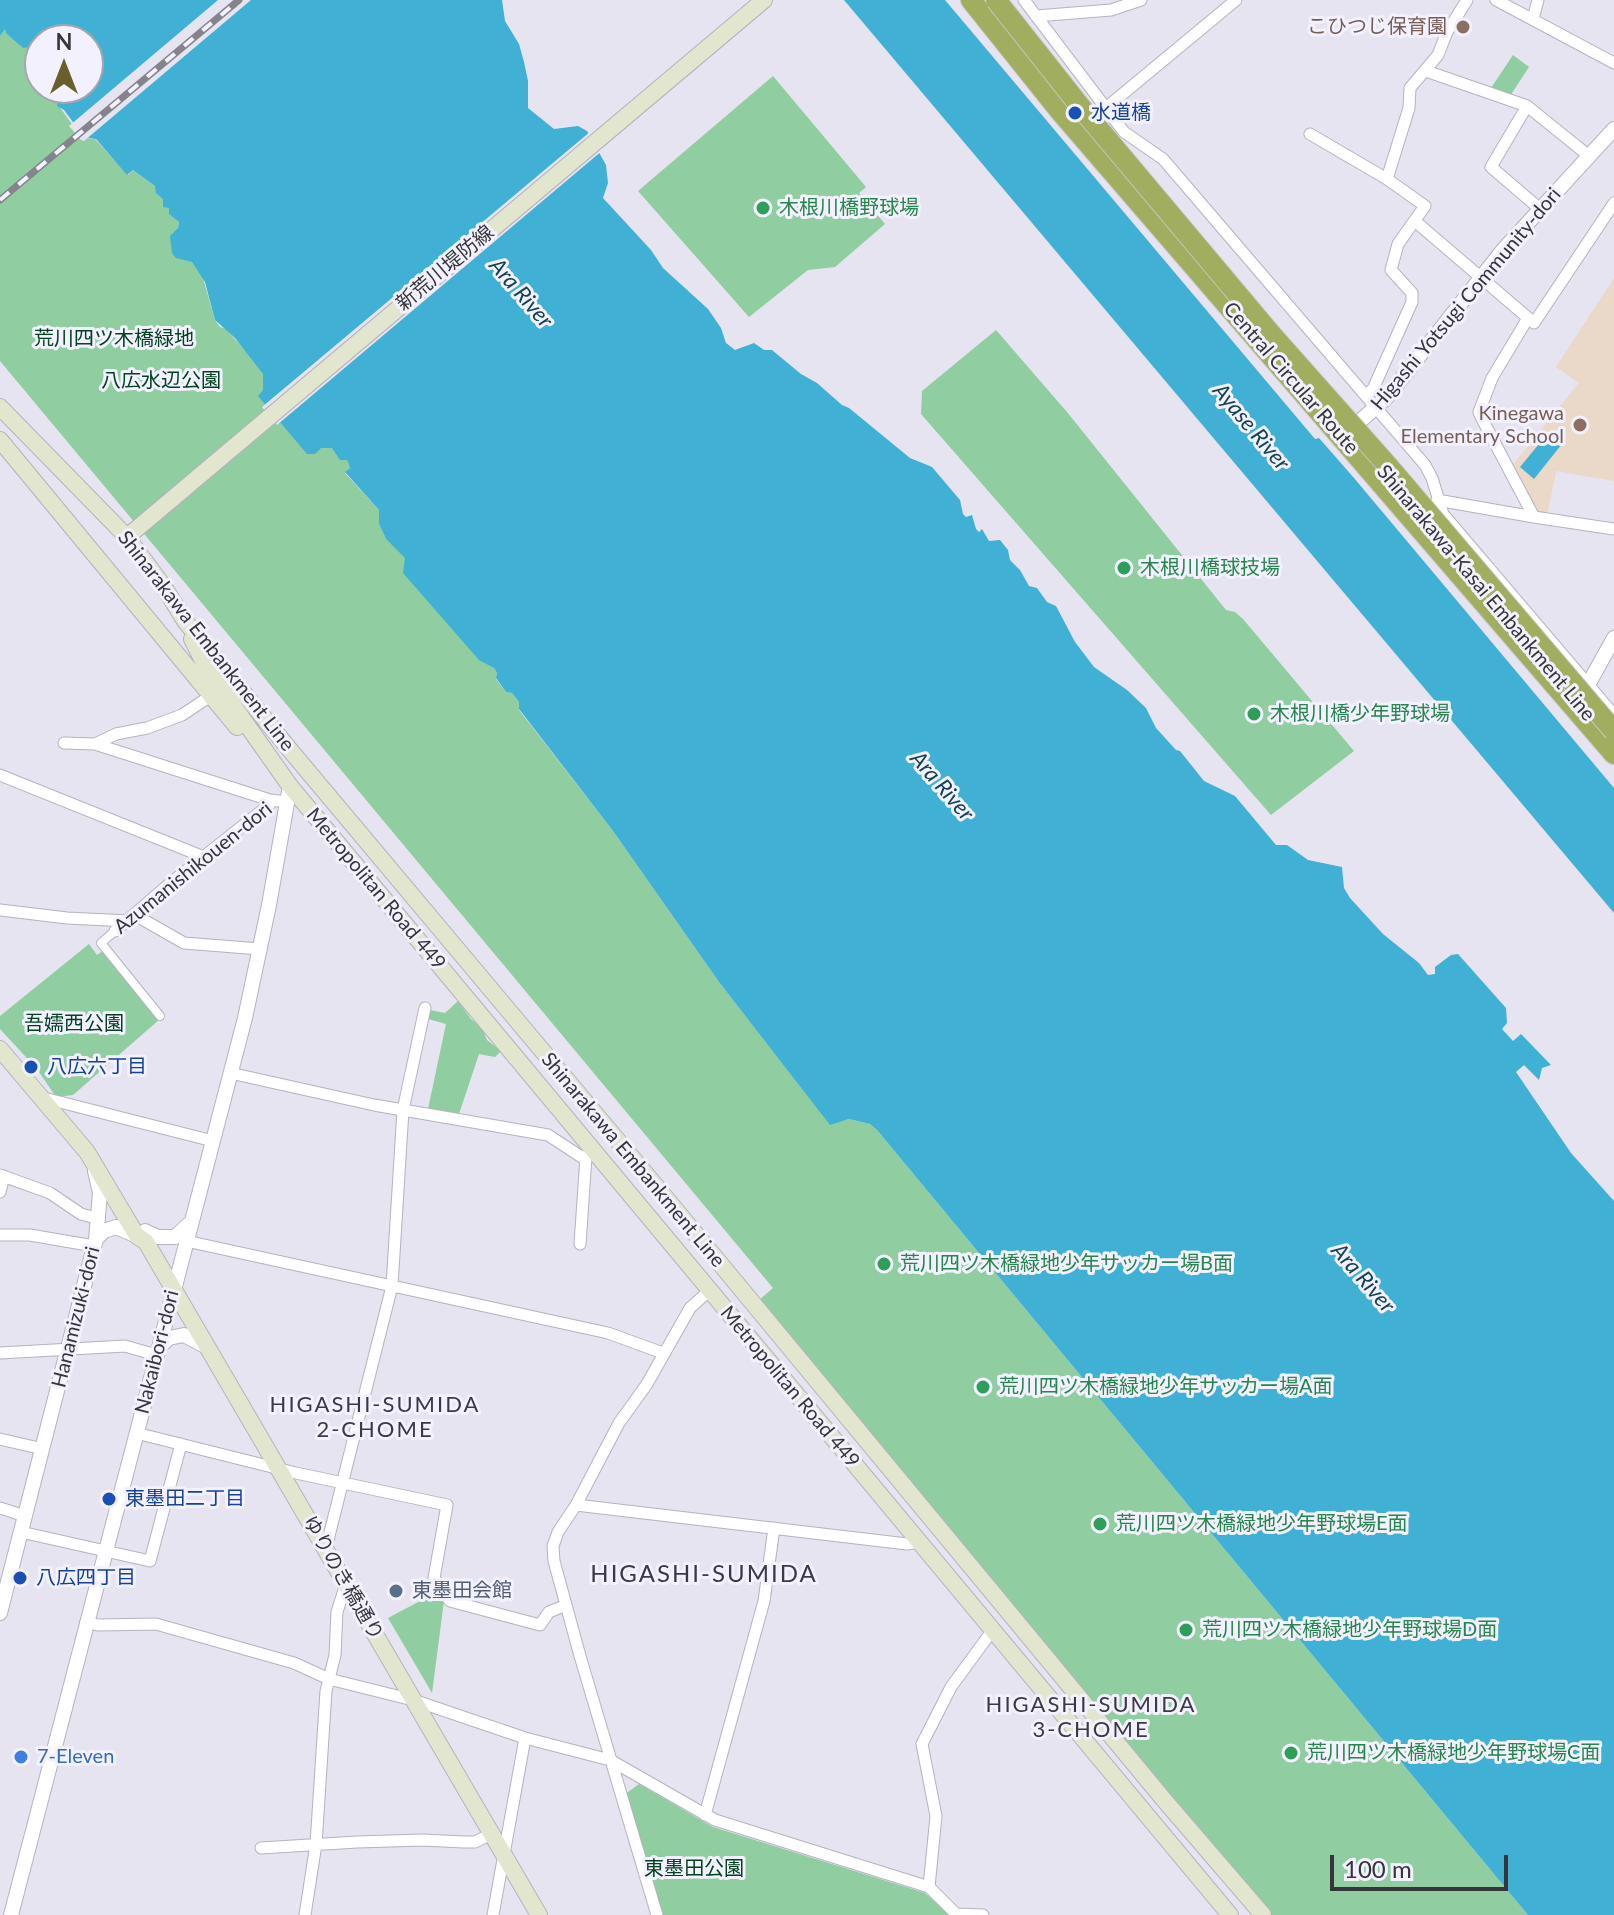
<!DOCTYPE html>
<meta charset="utf-8">
<style>
body{margin:0}
#map{position:relative;width:1614px;height:1915px;overflow:hidden;background:#e5e4f0;font-family:Lato,sans-serif}
canvas{display:block}
.north{position:absolute;left:24px;top:24px;width:80px;height:80px;box-sizing:border-box;background:#f2f1fd;border:2px solid #a7a6af;border-radius:50%;rotate:0deg;font-size:22px;font-weight:700;line-height:32px;text-align:center;color:#36363a}
.north::after{content:'';display:block;margin:auto;width:28px;height:36px;background:#685f2b;clip-path:polygon(50% 0,100% 100%,50% 72%,0 100%)}
.scale{position:absolute;left:1330px;top:1855px;width:178px;height:36px;box-sizing:border-box;border:4px solid #36363a;border-top:0;padding-left:10px;font-size:24px;line-height:28px;white-space:nowrap;color:#36363a;-webkit-text-stroke:6px #f2f1fd;paint-order:stroke}
</style>
<div id="map">
<canvas width="1614" height="1915"></canvas>
<div class="north">N</div>
<div class="scale">100 m</div>
</div>
<script>
const g = document.querySelector('canvas').getContext('2d');
g.lineJoin = 'round';
function fillPath(path, color) { g.fillStyle = color; g.fill(path, 'evenodd'); }
const poly = rows => new Path2D(rows.map(r => 'M' + r).join(''));
function stroke(path, color, width, dash) { g.strokeStyle = color; g.lineWidth = width; g.lineCap = dash ? 'butt' : 'round'; g.setLineDash(dash || []); g.stroke(path); }
function label(font, color, halo, rows, align = 'center') {
  g.font = font + ' Lato,"Noto Sans JP",sans-serif'; g.lineWidth = 6; g.setLineDash([]); g.textBaseline = 'middle'; g.strokeStyle = halo; g.fillStyle = color; for (const [text, x, y, turn = 0] of rows) {
    g.save(); g.translate(x, y); g.rotate((+turn || 0) * Math.PI / 180); g.textAlign = isNaN(turn) ? turn : align; if (halo) g.strokeText(text, 0, 0); g.fillText(text, 0, 0); g.restore();
  }
}
fillPath(poly([
 [1614,278,1614,481,1556,471,1547,516,1535,514,1511,467,1579,383,1556,367]
]), '#ead8c8');
fillPath(poly([
 [4,29,23,48,38,46,40,49,40,88,58,88,56,102,72,124,87,138,95,139,128,175,133,170,155,186,169,208,170,214,179,222,177,231,182,259,192,261,203,278,215,320,220,327,226,329,259,366,263,374,263,390,321,448,333,448,347,460,350,468,345,473,379,510,379,524,386,539,401,552,485,661,494,668,497,673,496,679,506,692,512,693,519,702,519,710,613,831,719,982,830,1124,849,1119,870,1124,877,1130,1528,1915,1271,1915,1200,1835,758,1301,773,1288,0,361,0,36],
 [1513,55,1529,67,1510,96,1491,88],
 [773,76,866,187,859,193,885,224,835,267,808,270,749,317,638,191],
 [996,330,1067,412,1226,610,1235,612,1243,619,1354,751,1271,815,921,414,922,391],
 [89,944,97,955,104,950,160,1019,73,1095,56,1097,37,1069,0,1029,0,1016],
 [458,1001,471,1019,482,1028,487,1040,501,1051,495,1057,479,1054,459,1114,428,1109,446,1024,428,1019,430,1010,445,1013],
 [437,1592,444,1601,432,1693,388,1618],
 [639,1784,713,1827,925,1893,949,1915,661,1915,624,1795]
]), '#90cda1');
fillPath(poly([
 [0,0,502,0,505,21,519,44,524,62,528,81,528,108,554,129,578,126,587,131,606,165,608,183,603,198,651,250,663,268,708,309,721,328,726,343,735,350,754,343,764,350,772,350,801,374,817,383,842,405,849,408,910,458,932,467,960,500,963,514,966,517,972,515,976,529,979,532,982,529,989,541,1000,540,1008,550,1010,560,1020,570,1029,586,1037,588,1047,602,1056,606,1075,642,1094,667,1127,690,1146,708,1156,728,1176,750,1180,751,1204,781,1235,796,1276,845,1287,845,1308,860,1342,867,1344,888,1350,898,1383,934,1419,963,1428,975,1435,974,1435,967,1451,955,1458,954,1506,1008,1507,1023,1502,1029,1513,1041,1521,1034,1551,1065,1542,1068,1539,1080,1524,1065,1516,1072,1571,1153,1614,1201,1614,1915,1528,1915,877,1130,870,1124,849,1119,830,1125,719,982,613,831,519,709,519,702,512,693,506,692,496,678,497,673,494,668,479,660,403,573,405,558,386,539,379,524,379,510,345,472,350,468,347,460,340,460,332,448,321,448,315,454,307,454,258,396,263,390,263,374,235,338,215,320,205,282,192,262,176,258,172,253,170,236,178,228,179,222,169,214,169,208,163,207,163,199,156,193,155,186,133,170,127,175,96,139,84,137,64,110,57,106,58,88,88,88,88,40,40,40,40,49,38,47,23,48,6,33,5,29,0,36],
 [844,0,945,0,1315,439,1319,438,1354,478,1614,788,1614,913],
 [1548,433,1562,444,1534,479,1520,467]
]), '#41b0d5');
fillPath(poly([
 [218,0,251,0,84,141,81,140,69,126],
 [591,131,603,150,277,425,262,407]
]), '#e5e4f0');
const pedestrian = poly([
 [115,931,101,943,160,1016]
]);
const minor = poly([
 [1024,0,1124,132,1163,159,1425,465,1432,478,1443,514,1614,715],
 [1496,0,1614,63],
 [1036,16,1111,10,1141,0],
 [1533,19,1538,0],
 [1426,71,1527,106,1589,156],
 [1527,106,1491,167,1540,209],
 [1101,112,1236,0],
 [1310,134,1387,179,1425,206,1398,244,1391,270,1412,293,1412,302,1373,389,1366,395],
 [1387,179,1409,108,1410,88,1438,55,1447,32,1467,0],
 [1416,222,1534,323,1614,203],
 [1528,318,1492,378,1479,412,1481,417,1534,517,1614,529],
 [1437,500,1534,517],
 [64,743,95,744,270,800],
 [95,744,116,734,147,728,182,715,212,695],
 [0,775,204,857],
 [0,910,67,918,128,921],
 [135,915,184,943,260,949],
 [115,931,173,881,269,805,270,800,288,802],
 [230,1073,374,1105,548,1135,583,1158,594,1151],
 [40,1097,213,1141],
 [0,1175,50,1193,81,1214,99,1219],
 [0,1192,4,1176],
 [0,1235,30,1235,94,1246],
 [186,1241,608,1333,663,1353],
 [580,1244,586,1157],
 [0,1353,125,1346,156,1355],
 [136,1433,296,1473,447,1505,434,1578,450,1601,540,1625,549,1612,566,1605],
 [0,1439,43,1449],
 [576,1505,907,1544,919,1542],
 [0,1508,25,1516],
 [21,1532,150,1561,181,1444],
 [326,1548,392,1286,403,1110,425,1008],
 [86,1622,98,1625,156,1624,294,1663,329,1679,413,1700,525,1738,610,1760,715,1820,929,1887,957,1915],
 [705,1815,764,1601,774,1528],
 [261,1848,357,1842,423,1840,463,1842,475,1842,491,1834],
 [929,1887,936,1816,922,1744,951,1687,992,1631],
 [958,1914,983,1915],
 [305,1915,316,1844,326,1691,335,1655,337,1612,346,1584],
 [493,1915,525,1738],
 [657,1915,580,1656,554,1561,553,1546,558,1532,576,1505,619,1423,647,1384,690,1308,710,1290]
]);
const tertiary = poly([
 [1349,431,1387,397,1503,250,1614,129],
 [1579,701,1614,638],
 [145,1231,158,1237,175,1237,189,1224],
 [96,1239,104,1231,116,1227,137,1236],
 [159,1347,169,1338,184,1335,207,1347],
 [0,1613,96,1239,100,1193,95,1171],
 [11,1915,245,1018,269,905,290,786]
]);
const secondary = poly([
 [0,407,127,537,164,587,185,621,290,750,660,1191,1165,1801,1263,1915],
 [0,440,237,727],
 [127,537,764,0],
 [192,639,206,667,290,786,1230,1915],
 [0,1049,87,1152,137,1236,146,1242,539,1915]
]);
const motorway = poly([
 [971,0,1059,110,1614,754]
]);
stroke(pedestrian, '#b4b3bf', 10);
stroke(minor, '#b4b3bf', 13);
stroke(tertiary, '#b4b3bf', 16);
stroke(secondary, '#b4b3bf', 18);
stroke(motorway, '#c7c7c8', 22);
stroke(pedestrian, '#fff', 8);
stroke(minor, '#fff', 11);
stroke(tertiary, '#fff', 14);
stroke(secondary, '#e3e6cf', 16);
stroke(motorway, '#a1ad5f', 20);
const rail = poly([
 [0,200,239,0]
]);
stroke(rail, '#85848c', 7);
stroke(rail, '#f2f1fd', 4, [12]);
const motorwayBridge = poly([
 [996,0,1087,115,1271,334,1389,467,1614,731]
]);
stroke(motorwayBridge, '#c7c7c8', 22, []);
stroke(motorwayBridge, '#a1ad5f', 20);
for (const [x, y, r, color] of [
 [1463,27,8,"#8d6e63"],
 [1075,113,8,"#1a4fb4"],
 [763,208,8,"#2e9e5b"],
 [1580,425,8,"#8d6e63"],
 [1124,568,8,"#2e9e5b"],
 [1254,714,8,"#2e9e5b"],
 [31,1067,8,"#1a4fb4"],
 [884,1264,8,"#2e9e5b"],
 [983,1387,8,"#2e9e5b"],
 [109,1499,8,"#1a4fb4"],
 [1100,1524,8,"#2e9e5b"],
 [20,1578,8,"#1a4fb4"],
 [396,1591,8,"#5c6f8a"],
 [1186,1630,8,"#2e9e5b"],
 [1291,1753,8,"#2e9e5b"],
 [21,1757,8,"#3f7fe0"]
]) { const dot = new Path2D(); dot.arc(x, y, r, 0, 2 * Math.PI); g.fillStyle = color; g.fill(dot); stroke(dot, '#f2f1fd', 3); }
label('20px', '#785e54', '#f2f1fd', [
 ["こひつじ保育園",1447,27],
 ["Kinegawa",1564,414],
 ["Elementary School",1564,437]
], 'right');
label('20px', '#164399', '#f2f1fd', [
 ["水道橋",1091,113],
 ["八広六丁目",47,1067],
 ["東墨田二丁目",125,1499],
 ["八広四丁目",36,1578]
], 'left');
label('20px', '#27864d', '#f2f1fd', [
 ["木根川橋野球場",779,208],
 ["木根川橋球技場",1140,568],
 ["木根川橋少年野球場",1270,714],
 ["荒川四ツ木橋緑地少年サッカー場B面",900,1264],
 ["荒川四ツ木橋緑地少年サッカー場A面",999,1387],
 ["荒川四ツ木橋緑地少年野球場E面",1116,1524],
 ["荒川四ツ木橋緑地少年野球場D面",1202,1630],
 ["荒川四ツ木橋緑地少年野球場C面",1307,1753]
], 'left');
label('20px', '#36363a', '#f2f1fd', [
 ["新荒川堤防線",445,268,-40],
 ["Higashi Yotsugi Community-dori",1466,299,-50],
 ["Central Circular Route",1291,378,49],
 ["Shinarakawa-Kasai Embankment Line",1486,593,50],
 ["Shinarakawa Embankment Line",206,641,52],
 ["Azumanishikouen-dori",193,868,-39],
 ["Metropolitan Road 449",376,889,50],
 ["Shinarakawa Embankment Line",633,1160,50],
 ["Hanamizuki-dori",76,1317,-76],
 ["Nakaibori-dori",157,1352,-76],
 ["Metropolitan Road 449",790,1387,50],
 ["ゆりのき橋通り",343,1578,60]
]);
label('20px', '#02421f', '#f2f1fd', [
 ["荒川四ツ木橋緑地",114,339],
 ["八広水辺公園",161,381],
 ["吾嬬西公園",74,1024],
 ["東墨田公園",694,1869]
]);
label('20px', '#4e5e75', '#f2f1fd', [
 ["東墨田会館",412,1591]
], 'left');
label('20px', '#366cbe', '#f2f1fd', [
 ["7-Eleven",37,1757]
], 'left');
label('italic 22px', '#134352', '#f2f1fd', [
 ["Ara River",521,293,49],
 ["Ayase River",1251,427,50],
 ["Ara River",942,786,49],
 ["Ara River",1363,1278,49]
]);
g.letterSpacing = '2px';
label('22px', '#3b3a44', '#f2f1fd', [
 ["HIGASHI-SUMIDA",375,1405],
 ["2-CHOME",375,1430],
 ["HIGASHI-SUMIDA",1091,1705],
 ["3-CHOME",1091,1730]
]);
g.letterSpacing = '0px';
g.letterSpacing = '2px';
label('24px', '#3b3a44', '#f2f1fd', [
 ["HIGASHI-SUMIDA",704,1574]
]);
g.letterSpacing = '0px';
</script>
